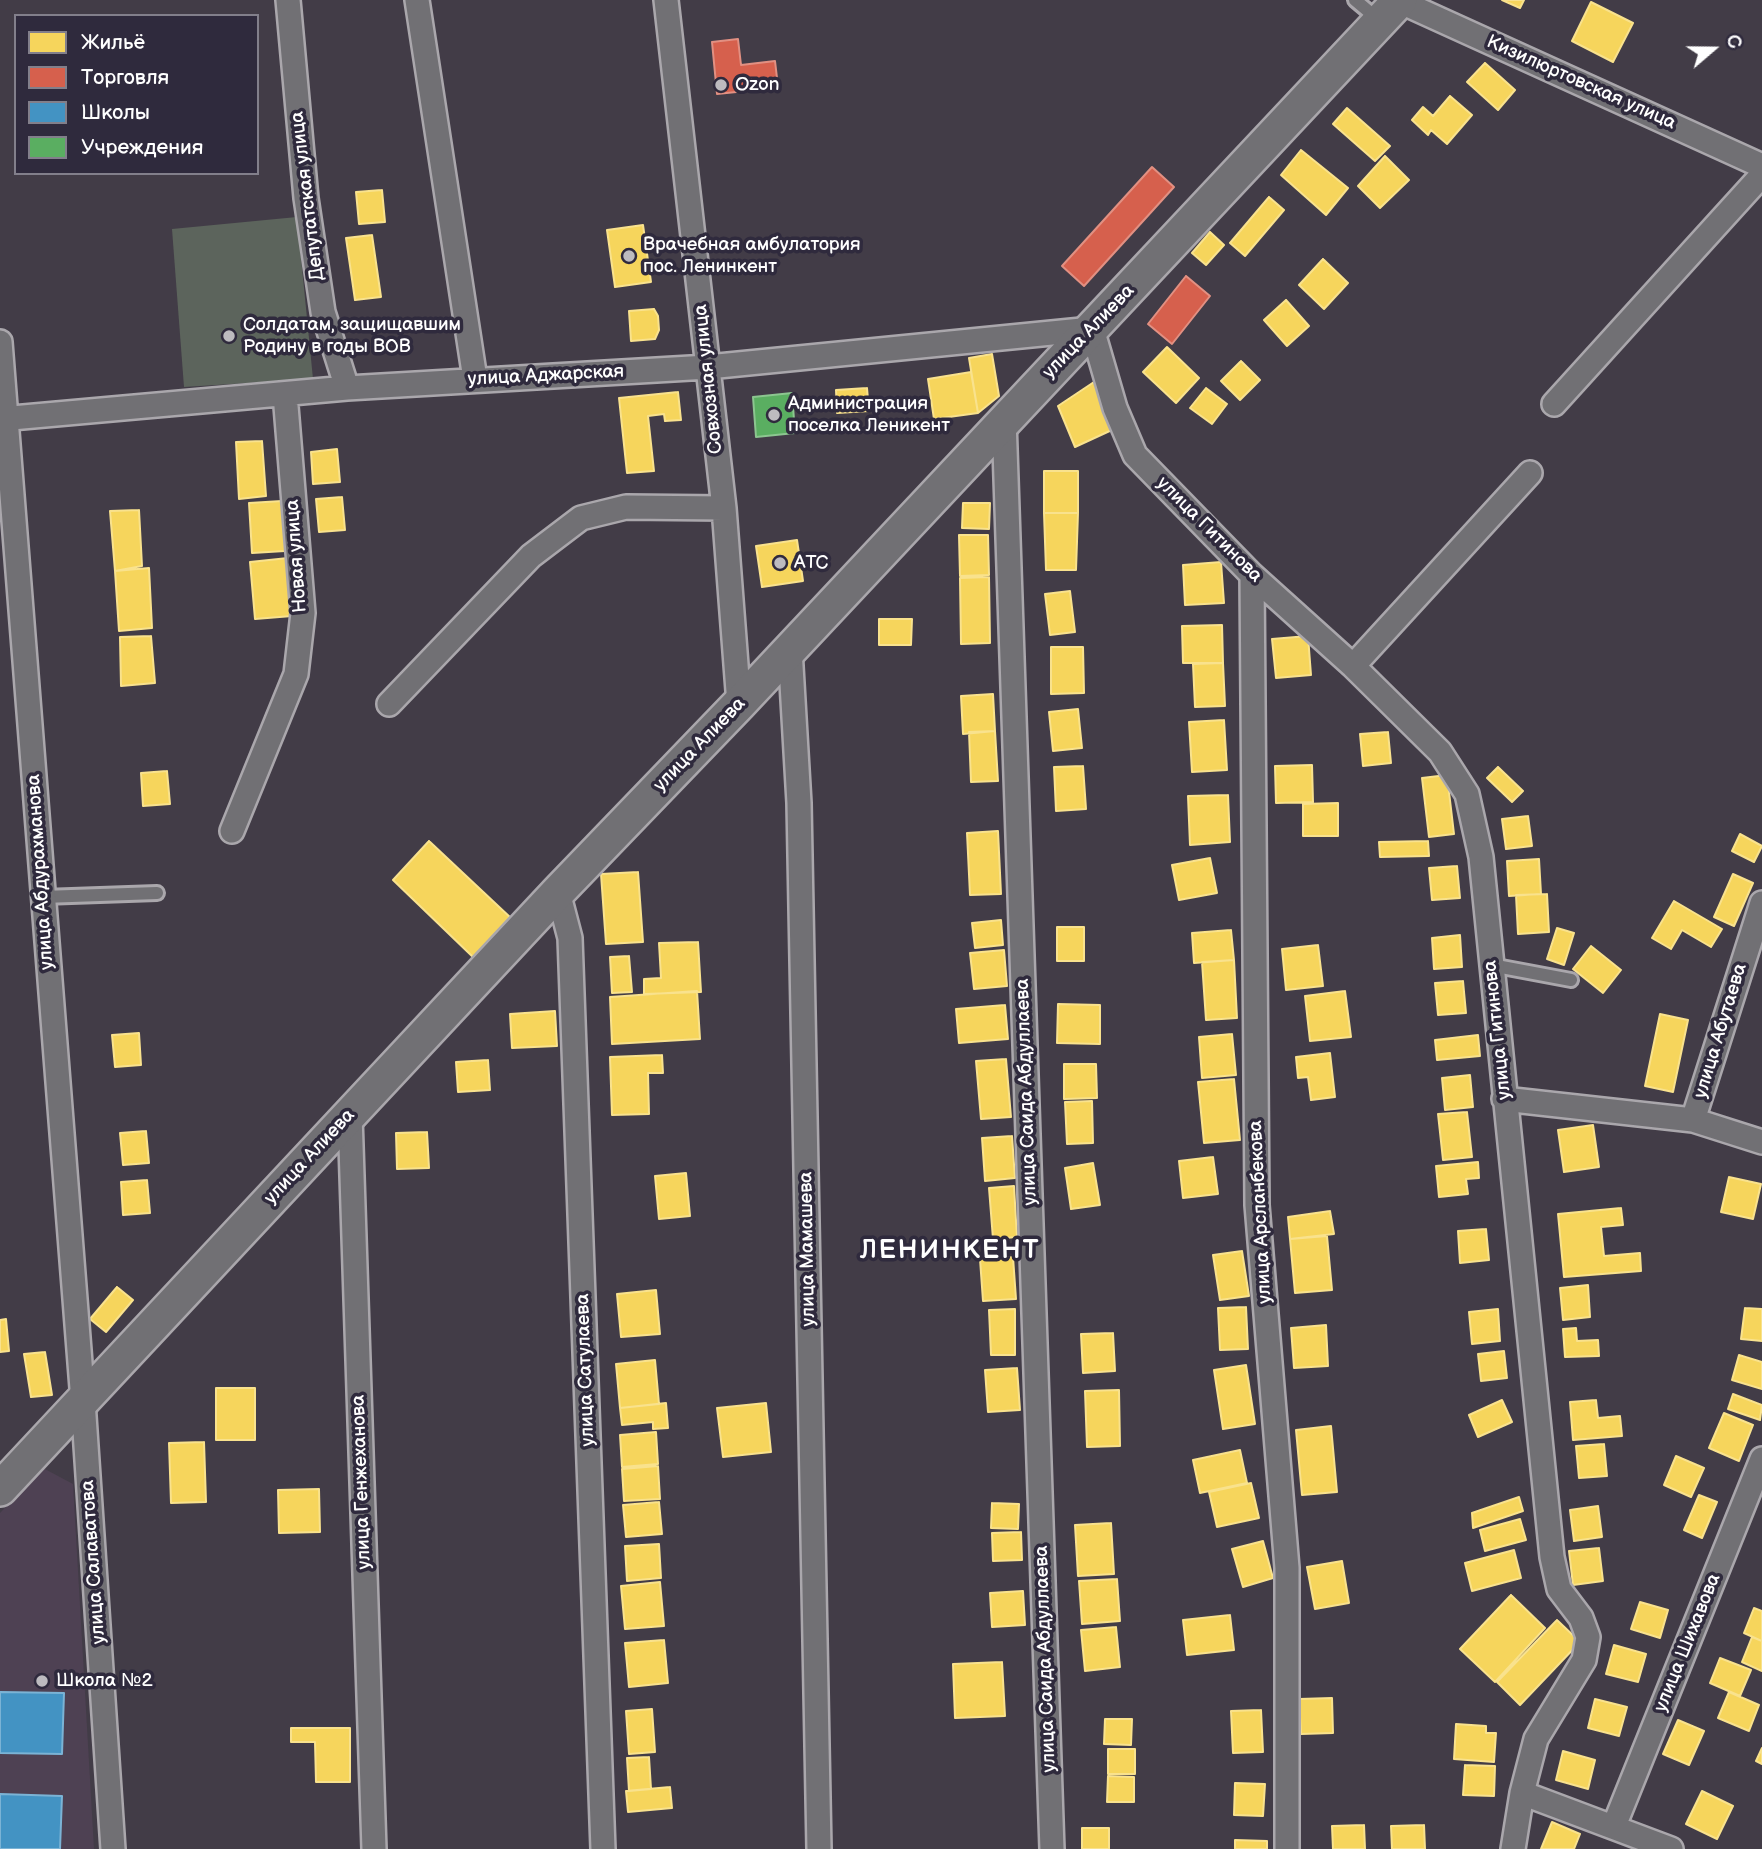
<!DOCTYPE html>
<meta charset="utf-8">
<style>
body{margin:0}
#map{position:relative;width:1762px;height:1849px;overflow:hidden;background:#423c47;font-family:"Balsamiq Sans",sans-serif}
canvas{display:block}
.legend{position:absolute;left:14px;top:14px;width:245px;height:161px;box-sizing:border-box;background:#2f2a3d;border:2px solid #827f8b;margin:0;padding:9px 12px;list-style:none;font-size:21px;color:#fff}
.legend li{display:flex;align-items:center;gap:14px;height:35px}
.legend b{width:35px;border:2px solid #827f8b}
.north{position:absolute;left:1678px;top:14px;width:70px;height:70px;-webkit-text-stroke:5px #2f2a3d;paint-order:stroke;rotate:70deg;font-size:19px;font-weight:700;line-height:28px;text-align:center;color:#fff}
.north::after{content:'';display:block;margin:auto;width:24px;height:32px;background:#fff;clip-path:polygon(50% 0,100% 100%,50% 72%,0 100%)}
</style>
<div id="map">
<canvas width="1762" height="1849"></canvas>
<ul class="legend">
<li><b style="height:19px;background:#f6d55c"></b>Жильё</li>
<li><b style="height:19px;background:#d6604d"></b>Торговля</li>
<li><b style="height:19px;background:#4393c3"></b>Школы</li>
<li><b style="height:19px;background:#5aae61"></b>Учреждения</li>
</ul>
<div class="north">С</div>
</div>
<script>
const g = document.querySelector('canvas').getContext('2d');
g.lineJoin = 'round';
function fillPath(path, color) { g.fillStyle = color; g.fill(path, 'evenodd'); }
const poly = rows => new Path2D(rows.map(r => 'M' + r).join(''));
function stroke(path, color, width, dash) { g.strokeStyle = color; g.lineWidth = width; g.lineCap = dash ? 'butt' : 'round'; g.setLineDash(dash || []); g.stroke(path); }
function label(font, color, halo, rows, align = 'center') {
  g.font = font + ' "Balsamiq Sans",sans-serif'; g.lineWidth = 7; g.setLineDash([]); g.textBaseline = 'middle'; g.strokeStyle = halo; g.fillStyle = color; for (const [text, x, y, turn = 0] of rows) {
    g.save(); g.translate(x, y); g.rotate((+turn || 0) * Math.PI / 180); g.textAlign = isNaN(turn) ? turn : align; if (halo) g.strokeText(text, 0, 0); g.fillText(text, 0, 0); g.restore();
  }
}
fillPath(poly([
 [43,1468,73,1484,94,1849,0,1849,0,1513]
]), '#4e4153');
fillPath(poly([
 [297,217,313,379,184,387,172,229]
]), '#5c645c');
const homes = poly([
 [1502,0,1524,0,1520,8,1502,0],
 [1591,2,1633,23,1613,62,1572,41,1591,2],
 [1485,63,1515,90,1498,110,1467,82,1485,63],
 [1450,96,1472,115,1447,144,1431,130,1428,135,1412,120,1423,107,1433,116,1450,96],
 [1347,108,1390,146,1375,161,1333,124,1347,108],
 [1301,150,1348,188,1326,215,1281,175,1301,150],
 [1385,156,1409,180,1380,208,1358,186,1385,156],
 [382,190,385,222,359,224,356,192,382,190],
 [1269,197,1284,210,1245,256,1230,243,1269,197],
 [643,225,651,282,615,287,607,230,643,225],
 [1210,232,1224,245,1206,265,1192,253,1210,232],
 [372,235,381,297,355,300,346,238,372,235],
 [1323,259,1348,283,1324,309,1299,285,1323,259],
 [1286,300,1309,326,1287,346,1264,320,1286,300],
 [654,309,658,316,659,330,655,339,631,341,629,311,654,309],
 [1167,347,1199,378,1176,403,1143,372,1167,347],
 [992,354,999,396,978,413,969,358,992,354],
 [1241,361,1260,380,1240,400,1221,381,1241,361],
 [971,372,978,413,934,419,928,379,971,372],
 [1094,382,1114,429,1075,447,1058,406,1094,382],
 [867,388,869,411,837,413,836,390,867,388],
 [1206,388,1227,404,1212,424,1190,408,1206,388],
 [678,392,681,420,665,421,664,414,648,416,654,471,627,473,619,398,678,392],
 [262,441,266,496,239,499,236,442,262,441],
 [337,449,340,482,313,484,311,452,337,449],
 [1044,471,1078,471,1078,513,1044,513,1044,471],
 [342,497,345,530,319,532,316,499,342,497],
 [282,501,285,551,252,553,249,503,282,501],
 [963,503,990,503,989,529,962,528,963,503],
 [139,510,142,566,115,571,110,511,139,510],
 [1044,513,1078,513,1076,570,1046,570,1044,513],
 [959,535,988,535,989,575,960,576,959,535],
 [797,540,803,581,762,587,756,546,797,540],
 [288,558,292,616,255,619,250,562,288,558],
 [1221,562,1224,603,1185,605,1183,565,1221,562],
 [149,568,152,628,119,631,115,571,149,568],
 [989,577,990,643,961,644,960,578,989,577],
 [1070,591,1075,632,1050,635,1045,594,1070,591],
 [879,619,912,619,911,645,879,645,879,619],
 [1222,625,1223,663,1183,663,1182,626,1222,625],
 [151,636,155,683,121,686,120,637,151,636],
 [1308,636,1311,675,1276,678,1272,639,1308,636],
 [1051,647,1083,647,1084,693,1051,694,1051,647],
 [1223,663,1225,706,1195,707,1193,664,1223,663],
 [993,694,995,731,963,734,961,696,993,694],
 [1078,709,1082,748,1053,751,1049,712,1078,709],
 [1224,720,1227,770,1192,772,1189,722,1224,720],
 [995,731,998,781,971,782,969,732,995,731],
 [1388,732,1391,763,1363,766,1360,734,1388,732],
 [1312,765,1313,802,1276,803,1275,766,1312,765],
 [1083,766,1086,809,1056,811,1054,767,1083,766],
 [1498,767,1523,791,1512,802,1487,778,1498,767],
 [167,771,170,804,143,806,141,773,167,771],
 [1447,775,1454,834,1429,837,1422,778,1447,775],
 [1228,795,1230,842,1190,845,1188,796,1228,795],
 [1338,803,1338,836,1303,836,1303,804,1338,803],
 [1528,816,1532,846,1506,849,1502,819,1528,816],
 [998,831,1001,894,970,895,967,833,998,831],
 [1740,834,1762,846,1754,862,1732,851,1740,834],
 [429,841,512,919,475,959,393,880,429,841],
 [1428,841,1429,856,1380,857,1379,842,1428,841],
 [1210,858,1217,893,1179,900,1172,865,1210,858],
 [1539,859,1541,894,1509,896,1507,861,1539,859],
 [1457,866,1460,898,1432,900,1429,868,1457,866],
 [638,872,643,942,606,944,601,874,638,872],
 [1733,874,1753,883,1734,926,1714,917,1733,874],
 [1547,894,1549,932,1518,934,1516,895,1547,894],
 [1674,901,1722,929,1711,947,1682,930,1671,949,1652,938,1674,901],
 [1001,920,1003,945,975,948,972,923,1001,920],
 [1057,927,1084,927,1084,961,1057,961,1057,927],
 [1557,928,1574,933,1564,965,1547,959,1557,928],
 [1231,930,1234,960,1194,963,1192,933,1231,930],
 [1460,935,1462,967,1434,969,1432,938,1460,935],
 [698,942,701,992,644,994,644,979,661,978,659,943,698,942],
 [1318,945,1323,986,1286,990,1282,949,1318,945],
 [1591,946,1621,970,1603,993,1573,969,1591,946],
 [1004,950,1007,986,974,989,970,953,1004,950],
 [629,956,632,992,612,993,610,957,629,956],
 [1234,960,1237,1018,1206,1020,1202,962,1234,960],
 [1463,981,1466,1013,1438,1015,1435,983,1463,981],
 [697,991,700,1039,612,1044,610,997,697,991],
 [1345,991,1351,1037,1310,1041,1305,996,1345,991],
 [1058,1004,1100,1005,1100,1044,1057,1043,1058,1004],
 [1005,1005,1008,1039,959,1043,956,1009,1005,1005],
 [555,1011,557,1046,512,1048,510,1014,555,1011],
 [1660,1014,1688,1020,1673,1092,1645,1086,1660,1014],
 [139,1033,141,1065,115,1067,112,1035,139,1033],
 [1232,1034,1236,1075,1202,1078,1199,1037,1232,1034],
 [1478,1035,1480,1056,1437,1060,1435,1040,1478,1035],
 [1330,1053,1335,1097,1311,1100,1308,1077,1298,1078,1296,1057,1330,1053],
 [662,1055,663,1073,648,1073,649,1114,612,1115,610,1057,662,1055],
 [1006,1059,1011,1117,981,1119,976,1061,1006,1059],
 [488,1060,490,1090,458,1092,456,1062,488,1060],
 [1064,1064,1096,1064,1097,1098,1064,1099,1064,1064],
 [1470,1075,1473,1107,1445,1110,1442,1078,1470,1075],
 [1234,1079,1240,1140,1204,1143,1198,1082,1234,1079],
 [1092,1101,1093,1143,1067,1144,1065,1102,1092,1101],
 [1467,1112,1472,1157,1443,1160,1438,1114,1467,1112],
 [1593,1125,1599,1167,1564,1172,1558,1130,1593,1125],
 [146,1131,149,1163,123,1165,120,1133,146,1131],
 [427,1132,429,1168,397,1169,396,1133,427,1132],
 [1012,1136,1015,1178,985,1181,982,1138,1012,1136],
 [1213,1157,1218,1194,1183,1198,1179,1161,1213,1157],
 [1478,1162,1479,1178,1466,1179,1468,1194,1439,1197,1436,1166,1478,1162],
 [1093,1163,1100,1205,1071,1209,1065,1168,1093,1163],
 [686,1173,690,1216,659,1219,655,1176,686,1173],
 [1729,1177,1761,1184,1753,1219,1721,1212,1729,1177],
 [147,1180,150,1213,123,1215,121,1182,147,1180],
 [1014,1186,1017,1237,993,1239,989,1188,1014,1186],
 [1621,1208,1623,1225,1601,1227,1604,1256,1640,1253,1641,1271,1564,1277,1558,1214,1621,1208],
 [1330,1211,1334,1234,1290,1239,1288,1217,1330,1211],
 [1486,1229,1489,1260,1460,1263,1458,1231,1486,1229],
 [1327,1236,1332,1290,1295,1293,1290,1239,1327,1236],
 [1242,1251,1249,1296,1220,1300,1213,1255,1242,1251],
 [1013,1257,1016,1299,983,1301,980,1259,1013,1257],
 [1588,1285,1590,1317,1563,1320,1560,1288,1588,1285],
 [117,1287,133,1300,106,1332,90,1319,117,1287],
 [656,1290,660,1334,621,1337,617,1294,656,1290],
 [1246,1307,1248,1349,1220,1350,1218,1308,1246,1307],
 [1745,1308,1762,1309,1762,1341,1741,1339,1745,1308],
 [1015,1309,1015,1355,991,1355,989,1310,1015,1309],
 [1498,1309,1500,1341,1472,1344,1469,1312,1498,1309],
 [6,1319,9,1351,0,1352,0,1320,6,1319],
 [1326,1325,1328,1366,1294,1368,1291,1328,1326,1325],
 [1576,1328,1577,1341,1598,1340,1599,1356,1565,1357,1563,1329,1576,1328],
 [1113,1333,1115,1371,1083,1373,1081,1334,1113,1333],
 [1504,1351,1507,1378,1481,1381,1478,1354,1504,1351],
 [45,1352,52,1395,31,1397,24,1354,45,1352],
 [1739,1355,1762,1362,1762,1389,1732,1380,1739,1355],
 [655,1360,659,1404,620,1408,616,1364,655,1360],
 [1246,1365,1255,1424,1223,1429,1214,1370,1246,1365],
 [1017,1368,1020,1410,988,1412,985,1370,1017,1368],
 [216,1388,255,1388,255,1440,216,1440,216,1388],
 [1119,1390,1120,1446,1087,1447,1085,1391,1119,1390],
 [1733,1394,1762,1405,1760,1420,1728,1409,1733,1394],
 [1502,1400,1512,1422,1478,1437,1469,1415,1502,1400],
 [1596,1400,1598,1418,1620,1416,1622,1436,1573,1440,1570,1402,1596,1400],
 [666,1403,668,1428,653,1429,653,1422,622,1425,620,1408,666,1403],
 [766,1403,771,1452,723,1457,717,1408,766,1403],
 [1724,1413,1753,1425,1739,1461,1709,1448,1724,1413],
 [1331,1426,1337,1492,1302,1495,1296,1430,1331,1426],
 [656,1432,658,1464,622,1467,620,1435,656,1432],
 [204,1442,206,1502,171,1503,169,1443,204,1442],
 [1604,1444,1607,1476,1579,1478,1576,1446,1604,1444],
 [1240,1450,1247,1483,1200,1493,1193,1460,1240,1450],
 [1676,1456,1704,1468,1691,1497,1664,1485,1676,1456],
 [658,1466,660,1499,624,1501,622,1469,658,1466],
 [1251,1483,1259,1518,1217,1527,1209,1492,1251,1483],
 [319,1489,320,1532,279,1533,278,1490,319,1489],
 [1699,1495,1717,1502,1702,1538,1684,1530,1699,1495],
 [1519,1497,1523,1511,1473,1528,1472,1513,1519,1497],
 [659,1502,662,1534,626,1537,623,1505,659,1502],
 [992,1503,1019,1504,1018,1529,991,1528,992,1503],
 [1598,1506,1602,1537,1574,1541,1570,1510,1598,1506],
 [1520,1519,1526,1540,1485,1551,1480,1530,1520,1519],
 [1111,1523,1114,1574,1078,1576,1075,1525,1111,1523],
 [1021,1532,1022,1560,993,1561,992,1533,1021,1532],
 [1263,1541,1273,1578,1243,1587,1232,1549,1263,1541],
 [659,1544,661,1578,627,1581,625,1546,659,1544],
 [1599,1548,1603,1581,1573,1585,1569,1551,1599,1548],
 [1514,1550,1521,1578,1472,1591,1465,1563,1514,1550],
 [1342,1561,1349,1603,1315,1609,1307,1567,1342,1561],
 [1117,1579,1120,1621,1082,1624,1079,1581,1117,1579],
 [660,1582,664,1626,625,1629,621,1586,660,1582],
 [1023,1591,1025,1625,992,1627,990,1593,1023,1591],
 [1511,1595,1545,1628,1495,1682,1460,1649,1511,1595],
 [1640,1602,1668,1610,1660,1638,1631,1629,1640,1602],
 [1754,1608,1762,1611,1762,1641,1744,1633,1754,1608],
 [1230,1615,1234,1650,1187,1655,1183,1620,1230,1615],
 [1557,1620,1580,1642,1520,1705,1497,1682,1557,1620],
 [1116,1627,1120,1667,1085,1671,1081,1630,1116,1627],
 [1752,1637,1762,1641,1762,1671,1742,1662,1752,1637],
 [664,1640,668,1683,629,1687,625,1643,664,1640],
 [1614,1645,1646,1654,1638,1682,1606,1674,1614,1645],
 [1720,1658,1751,1670,1740,1696,1710,1683,1720,1658],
 [1002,1662,1005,1716,955,1718,953,1664,1002,1662],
 [1729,1692,1759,1705,1749,1731,1718,1718,1729,1692],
 [1332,1698,1333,1733,1301,1734,1299,1699,1332,1698],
 [1595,1699,1627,1707,1619,1736,1588,1728,1595,1699],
 [652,1709,655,1752,629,1754,626,1711,652,1709],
 [1261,1710,1263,1752,1233,1753,1231,1711,1261,1710],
 [1105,1719,1132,1719,1131,1745,1104,1744,1105,1719],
 [1678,1720,1704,1731,1689,1765,1663,1754,1678,1720],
 [1456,1724,1486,1726,1486,1733,1496,1733,1494,1762,1454,1759,1456,1724],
 [291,1728,350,1728,350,1782,316,1782,315,1742,291,1742,291,1728],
 [1762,1748,1762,1764,1756,1761,1762,1748],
 [1108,1749,1135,1749,1135,1774,1108,1774,1108,1749],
 [1563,1751,1595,1760,1588,1789,1556,1780,1563,1751],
 [649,1757,651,1789,629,1791,627,1758,649,1757],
 [1465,1765,1495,1766,1494,1796,1463,1795,1465,1765],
 [1108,1776,1134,1777,1134,1802,1107,1802,1108,1776],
 [1235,1783,1265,1784,1263,1816,1234,1815,1235,1783],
 [670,1787,672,1808,628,1812,626,1791,670,1787],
 [1702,1791,1733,1806,1717,1839,1686,1824,1702,1791],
 [1552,1822,1580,1834,1574,1849,1541,1849,1552,1822],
 [1364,1825,1365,1849,1333,1849,1332,1826,1364,1825],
 [1424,1825,1425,1849,1392,1849,1391,1826,1424,1825],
 [1082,1828,1109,1828,1109,1849,1082,1849,1082,1828],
 [1235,1840,1267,1841,1267,1849,1235,1849,1235,1840]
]);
fillPath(homes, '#f6d55c');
stroke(homes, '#f9e28d', 2);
const shops = poly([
 [738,39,741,65,775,61,777,78,744,81,746,91,717,94,712,42,738,39],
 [1152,167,1174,187,1084,286,1062,266,1152,167],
 [1186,276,1210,296,1172,344,1148,324,1186,276]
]);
fillPath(shops, '#d6604d');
stroke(shops, '#e29082', 2);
const schools = poly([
 [0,1692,64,1693,62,1754,0,1753,0,1692],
 [0,1794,62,1796,60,1849,0,1849,0,1794]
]);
fillPath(schools, '#4393c3');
stroke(schools, '#7bb3d5', 2);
const public = poly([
 [792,393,795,433,756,437,753,397,792,393]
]);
fillPath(public, '#5aae61');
stroke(public, '#8cc690', 2);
const lane = poly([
 [1355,0,1380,21],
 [43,897,157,893],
 [1491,965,1571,980]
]);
const street = poly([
 [288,0,306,198,323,312,347,388],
 [417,0,475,379],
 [666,0,724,508,739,704],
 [1399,1,1762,166],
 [0,342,83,1401,113,1849],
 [1554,404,1762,175],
 [0,419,347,388,708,367,1092,329,1115,408,1135,455,1252,575,1353,666,1440,752,1467,794,1481,857,1552,1557,1559,1589,1581,1618,1588,1637,1584,1660,1536,1739,1522,1793,1513,1849],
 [1004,419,1052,1849],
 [1252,575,1257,1205,1287,1568,1287,1849],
 [790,649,799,803,819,1849],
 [1353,666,1530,473],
 [389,704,531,556,581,518,626,507,724,508],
 [232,831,296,674,303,613,285,394],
 [558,892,570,938,603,1849],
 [1504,1099,1693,1120,1762,1142],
 [350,1115,374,1849],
 [1693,1120,1762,903],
 [1522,1793,1671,1849],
 [1614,1826,1762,1459]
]);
const secondary = poly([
 [0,1489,558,892,739,704,1400,0]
]);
stroke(lane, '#aaa7ac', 18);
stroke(street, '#aaa7ac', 28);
stroke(secondary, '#aaa7ac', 38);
stroke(lane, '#717074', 12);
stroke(street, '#717074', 23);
stroke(secondary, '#717074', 33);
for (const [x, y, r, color] of [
 [721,85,7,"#bdbbbf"],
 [629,256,7,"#bdbbbf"],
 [229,336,7,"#bdbbbf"],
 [774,415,7,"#bdbbbf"],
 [780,563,7,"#bdbbbf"],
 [42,1681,7,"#bdbbbf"]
]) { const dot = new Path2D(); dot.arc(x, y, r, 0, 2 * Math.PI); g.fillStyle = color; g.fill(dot); stroke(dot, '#2f2a3d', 2.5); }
label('19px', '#fff', '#2f2a3d', [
 ["Кизилюртовская улица",1581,83,24],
 ["Депутатская улица",308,196,-97],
 ["улица Алиева",1089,332,-46],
 ["улица Аджарская",546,376,-3],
 ["Совхозная улица",709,379,-96],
 ["улица Гитинова",1209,530,45],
 ["Новая улица",297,556,-94],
 ["улица Алиева",700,745,-46],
 ["улица Абдурахманова",41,872,-94],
 ["улица Гитинова",1498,1030,-96],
 ["улица Абутаева",1721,1031,-73],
 ["улица Саида Абдуллаева",1027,1092,-92],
 ["улица Алиева",310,1157,-47],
 ["улица Арсланбекова",1261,1212,-93],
 ["улица Мамашева",808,1249,-91],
 ["улица Сатулаева",586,1370,-92],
 ["улица Генжеханова",362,1482,-92],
 ["улица Салаватова",94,1562,-94],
 ["улица Шихавова",1688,1643,-68],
 ["улица Саида Абдуллаева",1046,1659,-92]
]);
label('19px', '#fff', '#2f2a3d', [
 ["Ozon",735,85],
 ["Врачебная амбулатория",643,245],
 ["пос. Ленинкент",643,267],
 ["Солдатам, защищавшим",243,325],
 ["Родину в годы ВОВ",243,347],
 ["Администрация",788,404],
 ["поселка Леникент",788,426],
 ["АТС",794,563],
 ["Школа №2",56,1681]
], 'left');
g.letterSpacing = '2px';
label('bold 26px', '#fff', '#2f2a3d', [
 ["ЛЕНИНКЕНТ",950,1251]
]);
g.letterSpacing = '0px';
</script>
